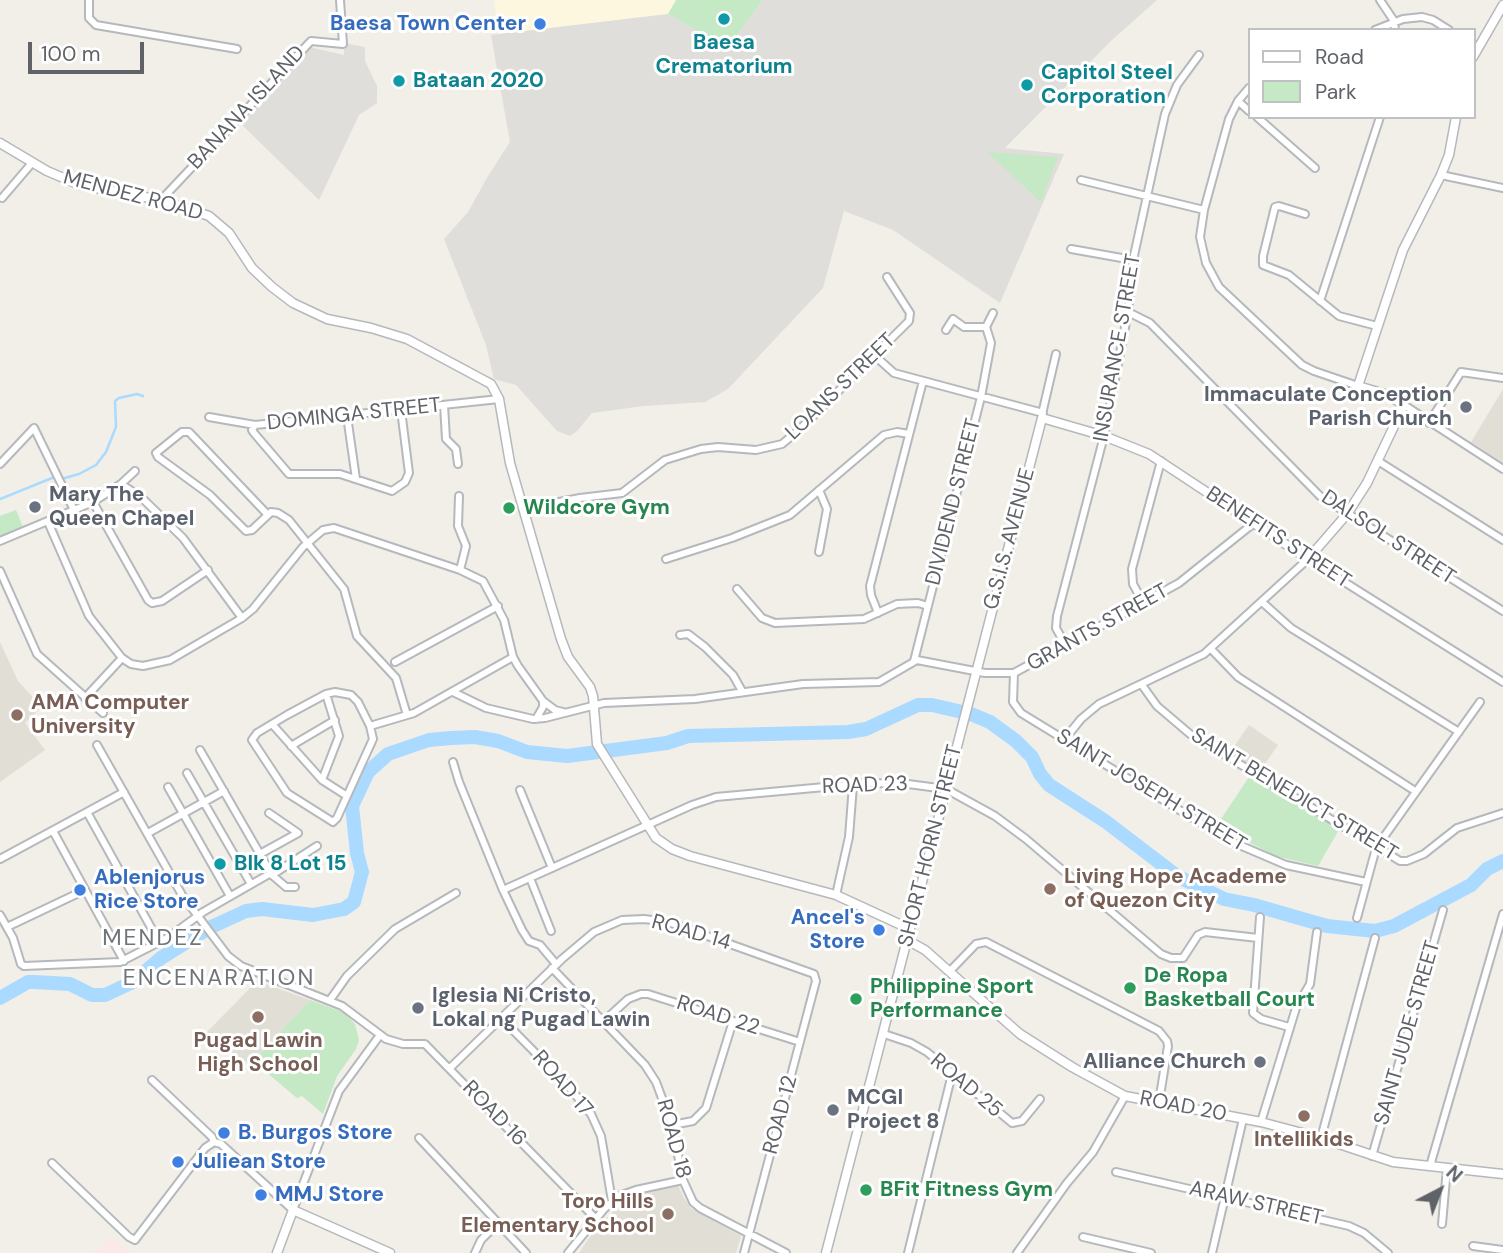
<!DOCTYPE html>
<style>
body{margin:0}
#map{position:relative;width:1503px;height:1253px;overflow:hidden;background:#f1efe8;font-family:"DM Sans",sans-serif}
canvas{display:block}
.legend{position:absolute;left:1248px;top:28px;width:228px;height:91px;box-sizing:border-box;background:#fff;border:2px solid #bfc1c3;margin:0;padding:9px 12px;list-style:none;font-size:21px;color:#5f6368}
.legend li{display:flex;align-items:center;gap:14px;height:35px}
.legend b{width:35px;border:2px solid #bfc1c3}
.north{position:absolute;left:1405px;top:1155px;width:70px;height:70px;-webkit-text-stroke:5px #fff;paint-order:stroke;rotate:42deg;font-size:19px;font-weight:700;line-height:28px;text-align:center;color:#5f6368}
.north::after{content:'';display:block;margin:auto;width:24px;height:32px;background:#5f6368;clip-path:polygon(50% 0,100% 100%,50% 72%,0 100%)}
.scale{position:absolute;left:28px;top:42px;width:116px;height:32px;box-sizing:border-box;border:4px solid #5f6368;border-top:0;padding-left:9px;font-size:21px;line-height:24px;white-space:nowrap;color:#5f6368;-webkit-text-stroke:5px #fff;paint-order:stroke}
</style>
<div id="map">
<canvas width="1503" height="1253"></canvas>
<ul class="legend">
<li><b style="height:9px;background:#fff"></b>Road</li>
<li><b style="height:19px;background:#c5e8c5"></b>Park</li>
</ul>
<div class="north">N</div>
<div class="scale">100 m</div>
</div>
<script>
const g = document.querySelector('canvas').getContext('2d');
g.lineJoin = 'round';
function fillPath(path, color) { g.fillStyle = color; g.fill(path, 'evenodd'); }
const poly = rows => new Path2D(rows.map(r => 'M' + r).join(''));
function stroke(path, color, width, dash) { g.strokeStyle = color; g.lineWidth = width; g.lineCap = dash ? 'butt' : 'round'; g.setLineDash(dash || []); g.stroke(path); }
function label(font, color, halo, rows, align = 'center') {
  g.font = font + ' "DM Sans",sans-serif'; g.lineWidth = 6; g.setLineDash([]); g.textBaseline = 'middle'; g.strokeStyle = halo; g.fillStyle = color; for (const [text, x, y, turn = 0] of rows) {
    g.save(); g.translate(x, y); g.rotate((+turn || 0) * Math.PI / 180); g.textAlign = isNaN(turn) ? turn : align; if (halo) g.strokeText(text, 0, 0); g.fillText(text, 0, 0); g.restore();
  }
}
fillPath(poly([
 [494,0,676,0,668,14,498,34]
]), '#fef7e0');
fillPath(poly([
 [763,0,1157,0,1111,41,1005,148,1064,154,1000,303,893,230,844,211,823,288,728,389,705,402,644,406,592,413,577,431,570,436,557,431,516,385,494,379,486,345,444,239,468,212,488,176,510,142,491,35,668,14,727,48],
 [344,43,365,47,365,61,377,86,377,103,359,115,319,200,240,123,309,47,344,55]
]), '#e0deda');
fillPath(poly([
 [1503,389,1503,463,1471,442],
 [0,642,18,681,42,707,25,723,45,750,0,782],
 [1249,725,1278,745,1260,771,1230,752],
 [257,981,310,1000,253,1061,241,1063,205,1034],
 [678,1185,684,1198,691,1208,741,1236,736,1253,579,1253,594,1231,616,1209,637,1195]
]), '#e1ded6');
fillPath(poly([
 [108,1238,116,1241,130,1253,95,1253]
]), '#fce8e6');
fillPath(poly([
 [676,0,763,0,727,48,668,14],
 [987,152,1058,157,1041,202],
 [16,510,23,527,0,536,0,516],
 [1251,774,1340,828,1318,866,1275,856,1217,825],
 [310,1000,345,1013,355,1024,359,1040,356,1049,337,1076,323,1114,302,1096,297,1098,253,1061]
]), '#c5e8c5');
stroke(poly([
 [65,478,79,474,96,465,106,452,116,427,115,401,119,398,137,394,143,396],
 [0,499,52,478]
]), '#aadaff', 2.5);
stroke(poly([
 [0,998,28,982,34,982,70,984,92,995,105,995,133,982,161,958,209,928,246,911,262,909,313,915,344,909,354,902,362,872,357,853,352,806,368,772,388,754,429,740,451,738,475,737,498,741,527,752,567,756,667,743,688,736,848,732,866,729,918,705,932,705,971,714,990,722,1016,741,1032,757,1040,774,1049,785,1105,821,1177,876,1224,899,1254,905,1327,926,1375,931,1394,926,1471,885,1487,869,1503,861]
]), '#aadaff', 14);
const minor = poly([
 [89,0,89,18,96,25,237,49],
 [1380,0,1394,21,1395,30],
 [1375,30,1403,19,1422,17,1433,20,1449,30],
 [1249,88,1238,101,1229,119,1204,210,1200,237,1206,263,1219,287,1302,365,1314,371,1358,386],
 [1238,101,1249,111],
 [1257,117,1315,168],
 [1441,175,1503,188],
 [1081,180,1204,210],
 [2,198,32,163],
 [161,200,311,41,343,44,340,0],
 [1305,214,1279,206,1275,207,1263,256,1263,265,1289,275,1339,316,1377,326],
 [1071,249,1133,260],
 [1320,301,1380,117],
 [1128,312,1150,323,1320,496,1503,611],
 [946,330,953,319,964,327,986,327,993,313],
 [875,356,894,373,1043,413],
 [444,405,446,439,456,449,458,464],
 [1404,405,1503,469],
 [1042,414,1056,354],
 [347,416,356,479],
 [209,417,255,425,499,399],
 [1429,423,1461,372,1503,378],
 [255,425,252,430,254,433,289,474,340,474,392,491,405,482,409,473,401,410],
 [1378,461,1503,540],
 [0,464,34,428,74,510],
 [121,484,142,498,183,538,242,618],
 [819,490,827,509,819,552],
 [459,496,458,526,466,546,460,570],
 [93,502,148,600,152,603,162,601,208,570],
 [523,509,580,498,622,493,665,460,701,449,718,447,756,450,782,444,799,430,909,321,910,313,887,277],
 [267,514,189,432,182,432,156,453,158,457,210,495,246,531,252,530,271,512,278,513,289,520,344,589,357,636,396,678,407,715],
 [48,522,89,616,122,658,131,664,143,666,170,660,242,618,253,609,303,547,323,530,334,528,460,570,483,581,504,620,513,657,518,666,543,701,555,710,563,712],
 [0,541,93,502,121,484,135,471],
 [666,559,732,538,790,515,884,435,897,432,909,434],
 [0,571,37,654,103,713],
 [737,589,762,618,775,623,864,619,897,604,918,603,928,606],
 [1262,602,1291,628,1459,732],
 [1144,604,1133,584,1132,569,1161,461],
 [878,613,871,595,870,586,923,381],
 [680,635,688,634,705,647,733,675,742,691],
 [1066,646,1056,628,1057,616,1104,436,1128,312,1133,260,1165,114,1177,85,1199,55],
 [1211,649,1238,677,1415,791],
 [914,661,981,397,991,343,986,327],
 [395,662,498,606],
 [1014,673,1013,702,1021,713,1230,841,1286,865,1366,882],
 [1142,685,1157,706,1190,734,1400,861,1407,861,1424,854,1457,828,1503,813],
 [335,692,351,695,358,702,370,726,373,739,337,818,333,822,287,793,252,740,257,733,287,715,326,694,335,692],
 [453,692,486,708,533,719,545,718,604,703,695,699,803,684,879,682,917,660,985,673,1014,673,1179,583,1254,523],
 [326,694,339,736,322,780,347,796],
 [85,698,122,658],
 [536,719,543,707,543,701],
 [272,724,322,780],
 [370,726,414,713,513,657],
 [1064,740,1081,719,1099,704,1204,654,1308,559,1503,682],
 [97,745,182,895,228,956,241,966,342,1006,386,1039,403,1044,425,1044,596,1219],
 [291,746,335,720],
 [200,750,272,875,286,887,295,887],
 [453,762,459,782,503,890,522,930,529,941,540,945,556,964],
 [187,773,251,884],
 [168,787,230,896],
 [520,790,552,868],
 [87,812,159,942],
 [53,831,124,961],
 [148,833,224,791],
 [260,854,298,833,269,813],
 [0,859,124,792],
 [272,875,317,846],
 [530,878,551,931],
 [503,890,692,805,716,797,868,783,908,784,946,789,995,816,1026,839,1161,954,1171,958,1183,958,1198,935,1205,932,1258,938],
 [836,895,849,837,853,785],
 [0,915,13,938,21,964,24,966,120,962,169,937,203,912,271,873],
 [1260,917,1253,1013,1261,1019,1289,1027],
 [1357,918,1376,848,1480,702],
 [7,927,85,890],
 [552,968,645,1065,656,1082,672,1125,683,1180,693,1202,700,1208,786,1253],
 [950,971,976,944,986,942,1159,1031,1167,1041,1168,1046,1159,1102],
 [330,1000,347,976,395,929,456,893],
 [501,1018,569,1087,591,1114,601,1136,612,1201],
 [603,1022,628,999,641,994,648,994,800,1042],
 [884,1034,911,1043,927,1052,1012,1123,1022,1121,1040,1099],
 [450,1068,562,959,594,932,622,920,644,919,668,922,814,974,816,981,744,1253],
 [152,1080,212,1137,214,1142,221,1144,293,1210,339,1091,380,1035],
 [1261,1122,1296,1008,1310,984,1317,932],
 [672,1125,693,1121,706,1108,733,1021],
 [419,1138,526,1253],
 [1321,1138,1375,938],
 [1372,1156,1443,910],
 [52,1163,129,1237,135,1240,205,1148,214,1142],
 [1430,1166,1503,914],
 [1116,1172,1349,1226,1364,1233,1388,1253],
 [1442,1224,1447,1168],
 [1083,1237,1151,1253],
 [1473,1246,1503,1250],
 [475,1253,481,1240,497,1224],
 [568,1253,604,1209,619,1196,636,1190,683,1180],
 [908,1253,952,1074],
 [1017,1253,1067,1183,1093,1152,1125,1096],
 [1212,1253,1243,1119]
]);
const tertiary = poly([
 [1473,57,1503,5],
 [0,143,47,171,80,185,161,200,209,216,229,233,252,268,272,287,293,303,327,319,371,328,407,339,491,384,499,399,510,463,561,639,568,657,590,687,593,696,597,744,656,838,672,849,690,856,836,895,910,929],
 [907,940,925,950,1020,1034,1072,1067,1125,1096,1261,1122,1321,1138,1393,1162,1503,1174],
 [277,1253,293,1210,390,1253],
 [826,1253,1042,418,1104,436,1149,454,1308,559,1347,514,1367,483,1404,405,1388,395,1358,386,1403,250,1441,175,1449,155,1456,117]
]);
stroke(minor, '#b5b8bc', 10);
stroke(tertiary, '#b5b8bc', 11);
stroke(minor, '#fff', 6);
stroke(tertiary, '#fff', 8);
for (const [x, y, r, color] of [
 [724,19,7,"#0f9aa8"],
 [540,24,7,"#3f7fe0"],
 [399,81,7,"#0f9aa8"],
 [1027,85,7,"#0f9aa8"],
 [1466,407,7,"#6b7280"],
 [35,507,7,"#6b7280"],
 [509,508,7,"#2e9e5b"],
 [17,715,7,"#8d6e63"],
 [220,864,7,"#0f9aa8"],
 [1050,889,7,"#8d6e63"],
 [80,890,7,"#3f7fe0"],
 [879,930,7,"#3f7fe0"],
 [1130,988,7,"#2e9e5b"],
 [856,999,7,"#2e9e5b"],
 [418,1008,7,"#6b7280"],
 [258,1017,7,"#8d6e63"],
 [1260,1062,7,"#6b7280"],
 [833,1110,7,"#6b7280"],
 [1304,1116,7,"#8d6e63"],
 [224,1133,7,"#3f7fe0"],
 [178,1162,7,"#3f7fe0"],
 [866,1190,7,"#2e9e5b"],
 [261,1195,7,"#3f7fe0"],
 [668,1214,7,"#8d6e63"]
]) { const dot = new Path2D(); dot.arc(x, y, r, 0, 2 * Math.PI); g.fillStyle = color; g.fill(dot); stroke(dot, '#fff', 2.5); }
label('bold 21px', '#366cbe', '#fff', [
 ["Baesa Town Center",526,24,"right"],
 ["Ablenjorus",94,878],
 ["Rice Store",94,902],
 ["Ancel's",865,918,"right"],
 ["Store",865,942,"right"],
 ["B. Burgos Store",238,1133],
 ["Juliean Store",192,1162],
 ["MMJ Store",275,1195]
], 'left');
label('bold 21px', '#0d838f', '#fff', [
 ["Baesa",724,43,"center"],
 ["Crematorium",724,67,"center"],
 ["Capitol Steel",1041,73],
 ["Corporation",1041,97],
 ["Bataan 2020",413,81],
 ["Blk 8 Lot 15",234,864]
], 'left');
label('21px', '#5f6368', '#fff', [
 ["BANANA ISLAND",247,108,-47],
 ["MENDEZ ROAD",133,196,15],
 ["INSURANCE STREET",1118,348,-80],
 ["LOANS STREET",841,387,-44],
 ["DOMINGA STREET",354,415,-6],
 ["DIVIDEND STREET",954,502,-76],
 ["BENEFITS STREET",1278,538,33],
 ["DALSOL STREET",1388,538,33],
 ["G.S.I.S. AVENUE",1010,539,-75],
 ["GRANTS STREET",1098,628,-29],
 ["ROAD 23",865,786,-2],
 ["SAINT JOSEPH STREET",1151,791,31],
 ["SAINT BENEDICT STREET",1294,795,31],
 ["SHORT HORN STREET",931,846,-76],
 ["ROAD 14",691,933,16],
 ["ROAD 22",718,1016,18],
 ["SAINT JUDE STREET",1408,1033,-74],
 ["ROAD 17",562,1084,49],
 ["ROAD 25",966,1086,40],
 ["ROAD 20",1183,1107,11],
 ["ROAD 16",494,1114,46],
 ["ROAD 12",781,1115,-75],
 ["ROAD 18",673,1139,75],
 ["ARAW STREET",1256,1204,13]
]);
label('bold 21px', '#5b616d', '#fff', [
 ["Immaculate Conception",1452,395,"right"],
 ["Parish Church",1452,419,"right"],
 ["Mary The",49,495],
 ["Queen Chapel",49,519],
 ["Iglesia Ni Cristo,",432,996],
 ["Lokal ng Pugad Lawin",432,1020],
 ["Alliance Church",1246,1062,"right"],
 ["MCGI",847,1098],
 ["Project 8",847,1122]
], 'left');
label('bold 21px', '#27864d', '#fff', [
 ["Wildcore Gym",523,508],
 ["De Ropa",1144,976],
 ["Basketball Court",1144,1000],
 ["Philippine Sport",870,987],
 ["Performance",870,1011],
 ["BFit Fitness Gym",880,1190]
], 'left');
label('bold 21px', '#785e54', '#fff', [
 ["AMA Computer",31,703],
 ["University",31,727],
 ["Living Hope Academe",1064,877],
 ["of Quezon City",1064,901],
 ["Pugad Lawin",258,1041,"center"],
 ["High School",258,1065,"center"],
 ["Intellikids",1304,1140,"center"],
 ["Toro Hills",654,1202,"right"],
 ["Elementary School",654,1226,"right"]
], 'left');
g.letterSpacing = '2px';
label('23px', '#70757a', '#fff', [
 ["MENDEZ",153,939],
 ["ENCENARATION",219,979]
]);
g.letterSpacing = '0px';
</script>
